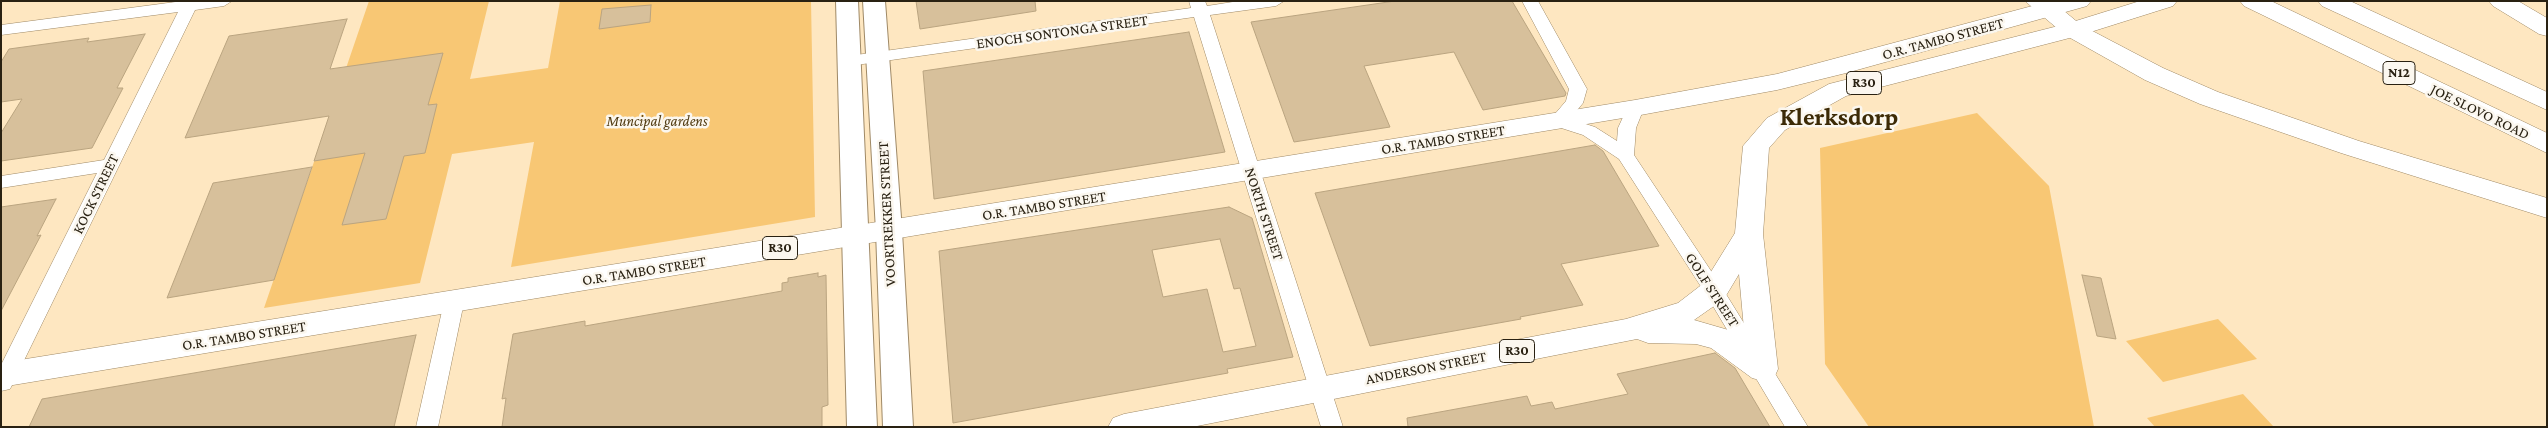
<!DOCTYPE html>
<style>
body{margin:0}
#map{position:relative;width:2548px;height:428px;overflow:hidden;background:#fee7c1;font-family:"Crimson Pro",serif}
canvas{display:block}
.frame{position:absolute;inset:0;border:2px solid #292112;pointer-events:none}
</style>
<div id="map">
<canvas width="2548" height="428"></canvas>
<div class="frame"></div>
</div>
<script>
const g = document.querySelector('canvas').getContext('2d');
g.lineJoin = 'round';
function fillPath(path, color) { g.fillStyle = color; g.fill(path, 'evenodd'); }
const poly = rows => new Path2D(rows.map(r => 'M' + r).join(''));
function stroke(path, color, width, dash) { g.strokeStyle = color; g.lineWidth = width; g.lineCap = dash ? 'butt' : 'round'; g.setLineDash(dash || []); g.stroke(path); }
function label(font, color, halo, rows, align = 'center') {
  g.font = font + ' "Crimson Pro",serif'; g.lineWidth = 5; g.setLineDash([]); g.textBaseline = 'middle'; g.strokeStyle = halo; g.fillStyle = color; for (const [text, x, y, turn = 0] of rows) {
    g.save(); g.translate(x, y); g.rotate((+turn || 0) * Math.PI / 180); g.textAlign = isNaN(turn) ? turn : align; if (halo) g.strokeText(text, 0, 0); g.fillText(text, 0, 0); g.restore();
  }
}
fillPath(poly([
 [369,1,489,1,470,79,548,68,560,1,811,1,815,217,511,267,534,142,452,154,420,283,264,308],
 [1977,113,2049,186,2094,427,1869,427,1825,364,1820,148],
 [2218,319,2257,359,2163,382,2126,341],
 [2243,394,2274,427,2155,427,2147,418]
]), '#f8c774');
const building = poly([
 [916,1,1035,1,1036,11,920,29,916,1],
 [1395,1,1512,1,1566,93,1565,96,1483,110,1454,52,1364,66,1390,127,1294,142,1251,22,1395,1],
 [651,5,650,22,599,29,602,9,651,5],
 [347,19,330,69,443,53,428,105,437,104,425,153,404,156,386,219,342,225,365,153,314,161,329,116,185,138,229,36,347,19],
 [1189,32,1225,152,934,199,923,71,1189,32],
 [145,34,117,88,123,88,92,148,1,161,1,133,22,99,1,102,1,62,9,49,89,38,87,42,145,34],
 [1595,145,1603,151,1659,246,1561,264,1583,305,1520,317,1521,319,1370,346,1315,193,1595,145],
 [312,167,274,280,167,298,213,183,312,167],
 [56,199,37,236,41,235,1,311,1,207,56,199],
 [1229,207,1252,218,1293,357,1227,369,1228,373,953,423,939,251,1229,207],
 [1220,239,1234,289,1240,288,1256,346,1223,352,1207,289,1163,297,1152,250,1220,239],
 [818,273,818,277,826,275,828,405,822,407,822,427,502,427,506,398,502,399,513,334,585,321,585,326,782,291,782,283,788,282,788,278,818,273],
 [2082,275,2101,278,2116,339,2097,336,2082,275],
 [416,335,394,427,29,427,42,399,416,335],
 [1715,353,1735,368,1770,427,1408,427,1407,418,1527,396,1531,406,1552,402,1555,409,1628,394,1617,374,1715,353]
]);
fillPath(building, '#d7c09b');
stroke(building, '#baa480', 1);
const street = poly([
 [183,1,232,1,224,6,195,10,13,383,10,389,1,391,1,365,97,173,1,188,1,176,104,160,178,12,1,35,1,25,183,1],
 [1189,1,1205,1,1207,6,1239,1,1284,1,1276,6,1210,15,1343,427,1321,427,1194,17,849,66,843,65,841,61,843,57,849,56,1191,8,1189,1],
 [1522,1,1538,1,1587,89,1583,103,1570,119,1595,127,1617,141,1618,128,1629,104,1641,104,1644,108,1636,128,1634,155,1721,286,1808,427,1785,427,1707,296,1619,159,1583,135,1552,125,1549,121,1566,101,1569,89,1522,1],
 [454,294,461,297,464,302,438,427,416,427,444,302,447,297,454,294]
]);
const secondary = poly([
 [836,1,858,1,877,427,847,427,836,1],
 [863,1,885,1,902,231,913,427,883,427,876,231,863,1]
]);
const primary = poly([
 [2051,1,2091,1,2087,6,1846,73,1777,90,1635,116,1,387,1,363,1635,100,1777,74,2051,1],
 [2140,1,2177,1,2173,6,2081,35,1846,96,1785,130,1769,148,1763,234,1778,369,1774,378,1763,381,1752,378,1711,348,1696,344,1648,343,1637,339,1192,427,1108,427,1113,418,1124,414,1626,319,1678,303,1704,283,1735,233,1743,146,1767,118,1829,84,2066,24,2140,1],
 [1739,274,1745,340,1732,331,1694,320,1724,299,1739,274]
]);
const highway = poly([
 [2025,1,2052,1,2081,25,2163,68,2218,92,2359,141,2547,198,2547,218,2341,153,2200,104,2145,80,2065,35,2025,1],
 [2240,1,2271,1,2547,133,2547,153,2244,6,2240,1],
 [2318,1,2350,1,2547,92,2547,110,2322,6,2318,1],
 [2489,1,2518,1,2547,18,2547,36,2539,34,2493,6,2489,1]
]);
stroke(street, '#9f8966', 1);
stroke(secondary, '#9f8966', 2);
stroke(primary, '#9f8966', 1);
stroke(highway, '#9f8966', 1);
fillPath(street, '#fff');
fillPath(secondary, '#fff');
fillPath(primary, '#fff');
fillPath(highway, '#fff');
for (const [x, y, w] of [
 [2399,73,32],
 [1864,83,35],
 [780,248,35],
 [1517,351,35]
]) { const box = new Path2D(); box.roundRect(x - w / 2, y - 11.5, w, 23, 4); g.fillStyle = '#fbf7ef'; g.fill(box); stroke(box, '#292112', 1); }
label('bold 14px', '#292112', null, [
 ["N12",2399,73],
 ["R30",1864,83],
 ["R30",780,248],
 ["R30",1517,351]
]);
label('15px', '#292112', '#fbf7ef', [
 ["ENOCH SONTONGA STREET",1062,32,-8],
 ["O.R. TAMBO STREET",1943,39,-15],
 ["JOE SLOVO ROAD",2480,112,26],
 ["O.R. TAMBO STREET",1443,140,-9],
 ["KOCK STREET",96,194,-64],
 ["O.R. TAMBO STREET",1044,206,-9],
 ["VOORTREKKER STREET",887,214,-93],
 ["NORTH STREET",1264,214,72],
 ["O.R. TAMBO STREET",644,271,-9],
 ["GOLF STREET",1712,290,57],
 ["O.R. TAMBO STREET",244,336,-9],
 ["ANDERSON STREET",1426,368,-11]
]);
label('italic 15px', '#523c13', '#fbf7ef', [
 ["Muncipal gardens",657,121]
]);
label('bold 25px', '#3c2a06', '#fbf7ef', [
 ["Klerksdorp",1839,117]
]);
</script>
